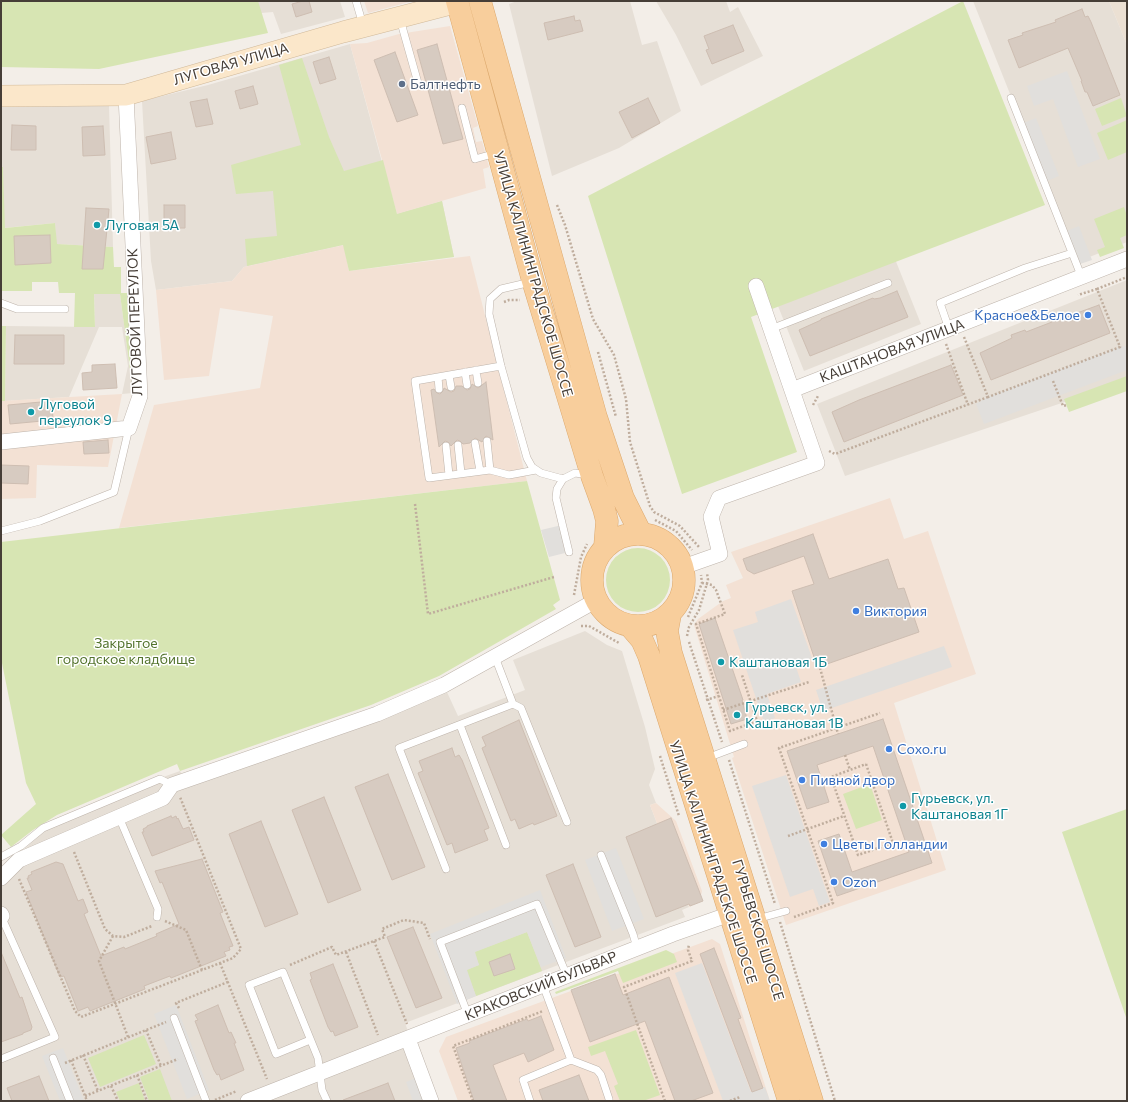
<!DOCTYPE html>
<meta charset="utf-8">
<style>
body{margin:0}
#map{position:relative;width:1128px;height:1102px;overflow:hidden;background:#f3eee8;font-family:Commissioner,sans-serif}
canvas{display:block}
.frame{position:absolute;inset:0;border:2px solid #463e37;pointer-events:none}
</style>
<div id="map">
<canvas width="1128" height="1102"></canvas>
<div class="frame"></div>
</div>
<script>
const g = document.querySelector('canvas').getContext('2d');
g.lineJoin = 'round';
function fillPath(path, color) { g.fillStyle = color; g.fill(path, 'evenodd'); }
const poly = rows => new Path2D(rows.map(r => 'M' + r).join(''));
function stroke(path, color, width, dash) { g.strokeStyle = color; g.lineWidth = width; g.lineCap = dash ? 'butt' : 'round'; g.setLineDash(dash || []); g.stroke(path); }
function label(font, color, halo, rows, align = 'center') {
  g.font = font + ' Commissioner,sans-serif'; g.lineWidth = 3; g.setLineDash([]); g.textBaseline = 'middle'; g.strokeStyle = halo; g.fillStyle = color; for (const [text, x, y, turn = 0] of rows) {
    g.save(); g.translate(x, y); g.rotate((+turn || 0) * Math.PI / 180); g.textAlign = isNaN(turn) ? turn : align; if (halo) g.strokeText(text, 0, 0); g.fillText(text, 0, 0); g.restore();
  }
}
fillPath(poly([
 [248,1,340,1,345,17,281,34,273,12,249,14],
 [517,1,630,1,642,45,657,41,681,111,619,148,552,176,509,4],
 [656,1,726,1,730,12,738,7,763,56,701,86,676,35],
 [973,1,1109,1,1127,45,1127,242,1077,262],
 [350,44,396,214,442,201,454,257,343,245,244,267,232,281,156,290,151,261,142,101,208,85],
 [109,105,113,247,56,244,55,223,4,228,3,167,1,167,1,107,2,109,2,107],
 [893,254,921,324,804,371,776,301],
 [1127,280,1127,381,845,476,817,404],
 [94,293,120,294,133,393,122,394,128,366,122,327,99,327,69,397,5,401,6,326,95,327],
 [585,631,607,645,622,651,645,727,655,769,649,785,656,803,650,805,689,907,682,910,685,917,405,1023,433,1101,1,1101,1,871,45,830,166,776,180,771,186,784,446,690,458,716,525,690,513,660]
]), '#e6dfd6');
fillPath(poly([
 [364,1,413,1,368,13],
 [450,26,478,126,473,128,476,142,482,141,489,167,483,169,486,188,397,214,350,44,367,43,399,34],
 [344,245,349,271,470,256,527,481,119,528,154,405,260,388,273,316,220,308,209,376,164,380,156,290,232,281,244,267],
 [122,394,108,467,37,465,36,498,1,499,1,401],
 [890,498,904,539,928,531,976,674,894,703,946,870,786,925,732,758,734,757,694,625,698,619,723,601,731,598,726,585,743,578,731,552],
 [656,803,676,821,702,891,700,900,689,907,650,805],
 [712,939,720,944,770,1101,458,1101,439,1051,446,1037]
]), '#f3e1d4');
fillPath(poly([
 [1109,1,1127,1,1127,45]
]), '#ebe0d3');
fillPath(poly([
 [1,1,258,1,268,33,99,69,1,67],
 [963,1,1045,205,751,317,797,452,682,494,588,196],
 [302,58,329,137,344,171,383,160,397,214,442,201,454,257,349,271,343,245,247,266,245,239,277,236,273,191,236,194,231,165,301,145,279,65],
 [1121,98,1127,116,1102,126,1095,109],
 [1127,120,1127,152,1108,160,1097,133],
 [1,167,3,167,5,228,55,223,57,244,113,247,114,267,121,267,121,293,127,293,133,393,120,294,94,294,95,327,74,327,75,293,59,293,58,282,32,282,32,291,1,291],
 [1124,207,1127,216,1127,235,1120,238,1124,248,1100,257,1097,250,1105,247,1094,219],
 [1,326,6,326,5,401,1,401],
 [1127,376,1127,391,1069,412,1064,399],
 [527,481,560,600,553,605,556,609,439,676,371,705,180,771,177,764,57,815,33,830,11,847,1,835,36,804,26,783,1,658,1,542],
 '606 580a32 32 0 1 1 64 0a32 32 0 1 1-64 0Z',
 [870,784,882,820,856,829,843,794],
 [1127,809,1127,1020,1062,832],
 [527,932,542,971,476,996,466,970,479,965,474,952],
 [666,950,674,954,677,962,623,983,618,971,556,994,555,992],
 [636,1030,660,1095,643,1101,620,1101,614,1086,618,1084,605,1051,591,1056,588,1047],
 [144,1035,156,1064,100,1087,88,1058],
 [160,1069,172,1101,149,1101,140,1077],
 [139,1083,145,1101,120,1101,116,1092]
]), '#d7e5b3');
fillPath(poly([
 [1067,71,1100,159,1078,167,1053,99,1034,106,1027,86],
 [1036,118,1059,176,1045,182,1021,124],
 [1079,226,1092,260,1077,265,1064,232],
 [1127,346,1127,370,984,424,976,404,988,397,1120,347],
 [562,525,569,552,549,557,541,530],
 [791,599,812,658,795,664,801,682,767,694,775,718,764,722,733,630,758,622,755,612],
 [944,646,952,667,823,711,816,690],
 [786,775,830,902,819,906,813,889,790,897,752,786],
 [616,848,644,919,612,931,585,860],
 [540,890,566,958,541,967,527,932,475,952,479,965,467,970,476,996,457,1004,430,934],
 [702,963,751,1092,765,1087,770,1101,723,1101,675,973],
 [176,1005,209,1090,187,1099,154,1014],
 [63,1048,84,1101,60,1101,42,1056],
 [421,1076,431,1101,413,1101,406,1082]
]), '#e1dfdc');
const building = poly([
 [303,1,309,1,312,12,296,17,292,4,303,1],
 [1082,9,1085,17,1088,16,1091,22,1120,95,1093,106,1087,92,1085,92,1081,81,1082,81,1068,48,1019,68,1008,40,1023,35,1022,33,1056,22,1055,20,1082,9],
 [574,16,575,21,580,20,583,31,548,40,544,23,574,16],
 [733,25,744,51,712,64,706,50,709,49,704,36,733,25],
 [437,44,463,139,443,144,417,50,437,44],
 [395,52,418,115,397,122,374,60,395,52],
 [329,57,336,79,320,84,313,62,329,57],
 [253,86,258,104,240,109,235,91,253,86],
 [648,98,660,123,632,138,619,112,648,98],
 [207,99,213,124,196,127,190,102,207,99],
 [12,125,36,126,36,150,11,150,12,125],
 [103,126,105,155,83,156,82,127,103,126],
 [171,132,176,159,151,164,146,137,171,132],
 [164,205,185,205,185,228,164,228,164,205],
 [86,208,109,209,103,269,82,269,86,208],
 [50,235,51,263,15,265,14,236,50,235],
 [897,291,908,317,810,356,799,330,821,320,821,319,873,298,874,299,880,298,897,291],
 [1099,305,1110,333,991,380,980,353,1012,338,1011,335,1025,330,1026,332,1052,322,1051,319,1064,314,1066,317,1099,305],
 [15,335,64,335,64,364,14,364,15,335],
 [115,364,117,388,83,390,82,373,92,372,92,365,115,364],
 [951,365,963,395,844,442,832,412,859,400,951,365],
 [486,382,493,440,486,436,482,442,475,438,470,443,463,444,460,441,457,440,451,446,448,442,445,441,439,447,431,390,434,389,437,393,440,394,443,391,444,388,451,392,454,391,456,386,462,386,467,390,470,389,472,384,478,388,486,382],
 [52,401,53,420,10,424,8,405,52,401],
 [108,440,109,453,84,454,83,442,108,440],
 [1,465,29,466,28,484,1,483,1,465],
 [813,534,829,579,888,559,898,589,904,588,919,632,827,664,814,657,792,591,814,584,804,556,754,574,747,570,743,559,813,534],
 [715,618,743,700,742,700,747,719,731,724,699,624,715,618],
 [883,719,932,863,837,896,818,841,839,834,852,872,909,852,873,746,817,765,829,802,807,809,787,751,883,719],
 [519,720,557,816,534,825,533,823,519,829,515,819,511,821,482,748,486,746,482,737,519,720],
 [452,748,455,757,459,755,462,760,489,828,484,830,488,840,455,853,452,843,447,845,418,773,423,771,419,761,452,748],
 [388,774,425,867,392,880,355,787,388,774],
 [324,797,361,890,328,903,292,810,324,797],
 [171,816,172,818,176,816,177,819,178,818,183,829,189,827,194,840,152,856,142,832,144,832,143,829,147,827,147,826,171,816],
 [671,818,703,901,690,906,689,904,656,917,626,837,671,818],
 [261,821,298,914,265,927,229,834,261,821],
 [202,859,223,912,220,913,233,946,229,947,230,950,224,952,226,956,171,978,170,976,144,986,145,989,90,1011,88,1007,78,1011,64,976,60,977,26,892,32,890,27,878,29,878,28,876,32,874,31,872,56,862,63,864,78,901,83,899,88,912,84,914,101,956,124,947,125,949,157,936,156,934,179,924,162,882,160,883,155,871,202,859],
 [573,864,601,937,575,947,546,875,573,864],
 [413,927,442,998,416,1008,387,937,413,927],
 [714,948,741,1018,738,1019,763,1088,752,1092,700,954,714,948],
 [1,952,20,998,22,997,32,1027,31,1030,23,1033,23,1034,1,1042,1,952],
 [510,954,515,969,494,976,489,962,510,954],
 [333,964,358,1027,335,1036,333,1031,331,1032,328,1027,310,980,312,979,310,973,333,964],
 [615,974,623,995,669,977,713,1093,691,1101,675,1101,645,1021,590,1042,571,990,615,974],
 [218,1005,229,1033,231,1032,236,1043,234,1043,244,1070,221,1080,219,1074,217,1075,214,1070,195,1021,198,1020,195,1015,218,1005],
 [541,1016,554,1050,528,1062,524,1053,493,1065,507,1101,474,1101,456,1048,470,1043,469,1041,527,1019,528,1021,541,1016],
 [579,1075,589,1101,543,1101,539,1090,579,1075],
 [39,1076,49,1101,12,1101,7,1088,39,1076],
 [388,1083,395,1101,343,1101,343,1100,388,1083]
]);
fillPath(building, '#d7cbc1');
stroke(building, '#cebeb2', 1);
const lane = poly([
 [356,1,363,25],
 [400,19,418,83],
 [1011,98,1082,278],
 [462,108,475,159,496,153],
 [531,282,501,289,490,299,489,314,501,366,527,458,532,467,541,473,563,479,575,473,589,475],
 [1,303,17,309,65,309],
 [771,329,888,283],
 [949,329,940,303,1025,268,1072,253],
 [501,366,415,381,429,478,490,470,509,475,536,470],
 [476,370,478,383],
 [465,372,467,385],
 [449,375,451,387],
 [438,377,439,389],
 [487,441,490,470],
 [475,443,480,471],
 [458,445,461,473],
 [446,446,449,475],
 [563,479,557,489,556,498,569,552],
 [1,531,40,521,114,492,129,428],
 [513,704,521,708,567,822],
 [460,725,506,845],
 [707,758,744,744],
 [119,817,158,909,157,917],
 [601,855,633,934,637,948],
 [1,857,21,846,43,828,160,779,172,785],
 [446,869,399,748,513,704,495,657],
 [1,916,55,1037,1,1059],
 [757,919,786,911],
 [543,985,571,1060],
 [468,1015,440,942,537,904,567,976],
 [174,1018,206,1101],
 [310,1040,276,1054,249,985,283,972,318,1058,322,1090,327,1101],
 [53,1058,70,1101],
 [530,1101,523,1080,571,1060,597,1070,601,1075,609,1099]
]);
const street = poly([
 [792,390,1127,259],
 [1,442,129,428,140,396,126,95],
 [683,567,720,554,711,517,719,498,817,463,756,286],
 [1,878,19,860,163,798,172,785,377,714,444,685,597,600],
 [1,914,2,916],
 [408,1039,431,1101],
 [248,1101,673,934,730,914]
]);
const secondary = poly([
 [1,96,126,95,343,32,458,2]
]);
const primary = poly([
 [457,1,533,281,592,476,604,509,607,521,605,546],
 [480,1,596,417,623,498,641,534],
 '592 580a46 46 0 1 1 92 0a46 46 0 1 1-92 0Z',
 [670,615,667,631,671,653,812,1101],
 [630,626,642,640,649,656,789,1101]
]);
stroke(lane, '#beb4ab', 8);
stroke(street, '#beb4ab', 16);
stroke(secondary, '#d0b99a', 22);
stroke(primary, '#dca86c', 23);
stroke(poly([
 [557,205,565,225,593,319,614,355,626,399,630,442,650,506,654,512,680,526,699,547],
 [1097,289,1127,277],
 [504,302,509,300,520,300],
 [964,337,988,397,1120,347,1097,289,1078,295],
 [946,344,968,405],
 [598,352,616,417],
 [1053,381,1063,406,1067,405],
 [813,405,818,396],
 [829,451,835,454,988,397],
 [415,504,428,614,554,577],
 [655,520,676,531,692,550],
 [702,583,712,585,716,590,725,614,696,624,730,731,757,721,742,675],
 [574,595,581,557,587,544],
 [688,617,702,583,701,575],
 [581,626,589,626,619,643],
 [687,636,689,627,699,610,708,580,707,573],
 [689,642,722,742],
 [820,668,838,734],
 [706,700,719,696],
 [723,710,809,682],
 [845,755,850,770],
 [660,756,679,816],
 [729,760,775,904],
 [866,764,893,843,858,855,831,777,866,764],
 [788,836,844,816],
 [74,852,105,929,113,936,124,937,152,926],
 [19,879,75,1011,81,1017,233,958,241,949,180,797],
 [794,917,833,903,779,748,880,713],
 [165,921,186,930,202,970],
 [780,922,835,1101],
 [113,936,99,961,128,1037],
 [374,941,407,1024],
 [346,952,378,1035],
 [220,963,267,1079],
 [290,965,332,947,336,955,374,941,385,937,382,929,404,920,424,923,430,939],
 [179,1008,176,1003,228,982],
 [146,1030,161,1066],
 [83,1055,98,1091],
 [71,1060,87,1101],
 [65,1063,166,1022],
 [137,1075,147,1101],
 [111,1086,118,1101],
 [85,1096,178,1059],
 [215,1100,237,1091],
 [473,1101,453,1046,543,1011],
 [665,1101,624,987,692,961,688,950,689,944],
 [730,1101,740,1097]
]), '#bfad9d', 2.5, [2, 2]);
stroke(lane, '#fff', 7);
stroke(street, '#fff', 15);
stroke(secondary, '#fbe7ca', 21);
stroke(primary, '#f8ce9c', 22);
for (const [x, y, r, color] of [
 [402,84,4,"#5c6f8a"],
 [97,225,4,"#0f9aa8"],
 [1088,315,4,"#3f7fe0"],
 [31,412,4,"#0f9aa8"],
 [856,611,4,"#3f7fe0"],
 [721,662,4,"#0f9aa8"],
 [737,715,4,"#0f9aa8"],
 [889,749,4,"#3f7fe0"],
 [802,780,4,"#3f7fe0"],
 [903,806,4,"#0f9aa8"],
 [824,844,4,"#3f7fe0"],
 [834,882,4,"#3f7fe0"]
]) { const dot = new Path2D(); dot.arc(x, y, r, 0, 2 * Math.PI); g.fillStyle = color; g.fill(dot); stroke(dot, '#fff', 1.5); }
label('14px', '#463e37', '#fff', [
 ["ЛУГОВАЯ УЛИЦА",231,64,-16],
 ["УЛИЦА КАЛИНИНГРАДСКОЕ ШОССЕ",533,274,74],
 ["ЛУГОВОЙ ПЕРЕУЛОК",135,322,-92],
 ["КАШТАНОВАЯ УЛИЦА",892,351,-21],
 ["УЛИЦА КАЛИНИНГРАДСКОЕ ШОССЕ",713,862,72],
 ["ГУРЬЕВСКОЕ ШОССЕ",758,930,73],
 ["КРАКОВСКИЙ БУЛЬВАР",541,986,-22]
]);
label('14px', '#4e5e75', '#fff', [
 ["Балтнефть",410,84]
], 'left');
label('14px', '#0d838f', '#fff', [
 ["Луговая 5А",105,225],
 ["Луговой",39,404],
 ["переулок 9",39,420],
 ["Каштановая 1Б",729,662],
 ["Гурьевск, ул.",745,707],
 ["Каштановая 1В",745,723],
 ["Гурьевск, ул.",911,798],
 ["Каштановая 1Г",911,814]
], 'left');
label('14px', '#366cbe', '#fff', [
 ["Красное&Белое",1080,315,"right"],
 ["Виктория",864,611],
 ["Coxo.ru",897,749],
 ["Пивной двор",810,780],
 ["Цветы Голландии",832,844],
 ["Ozon",842,882]
], 'left');
label('14px', '#54742e', '#fff', [
 ["Закрытое",126,643],
 ["городское кладбище",126,659]
]);
</script>
